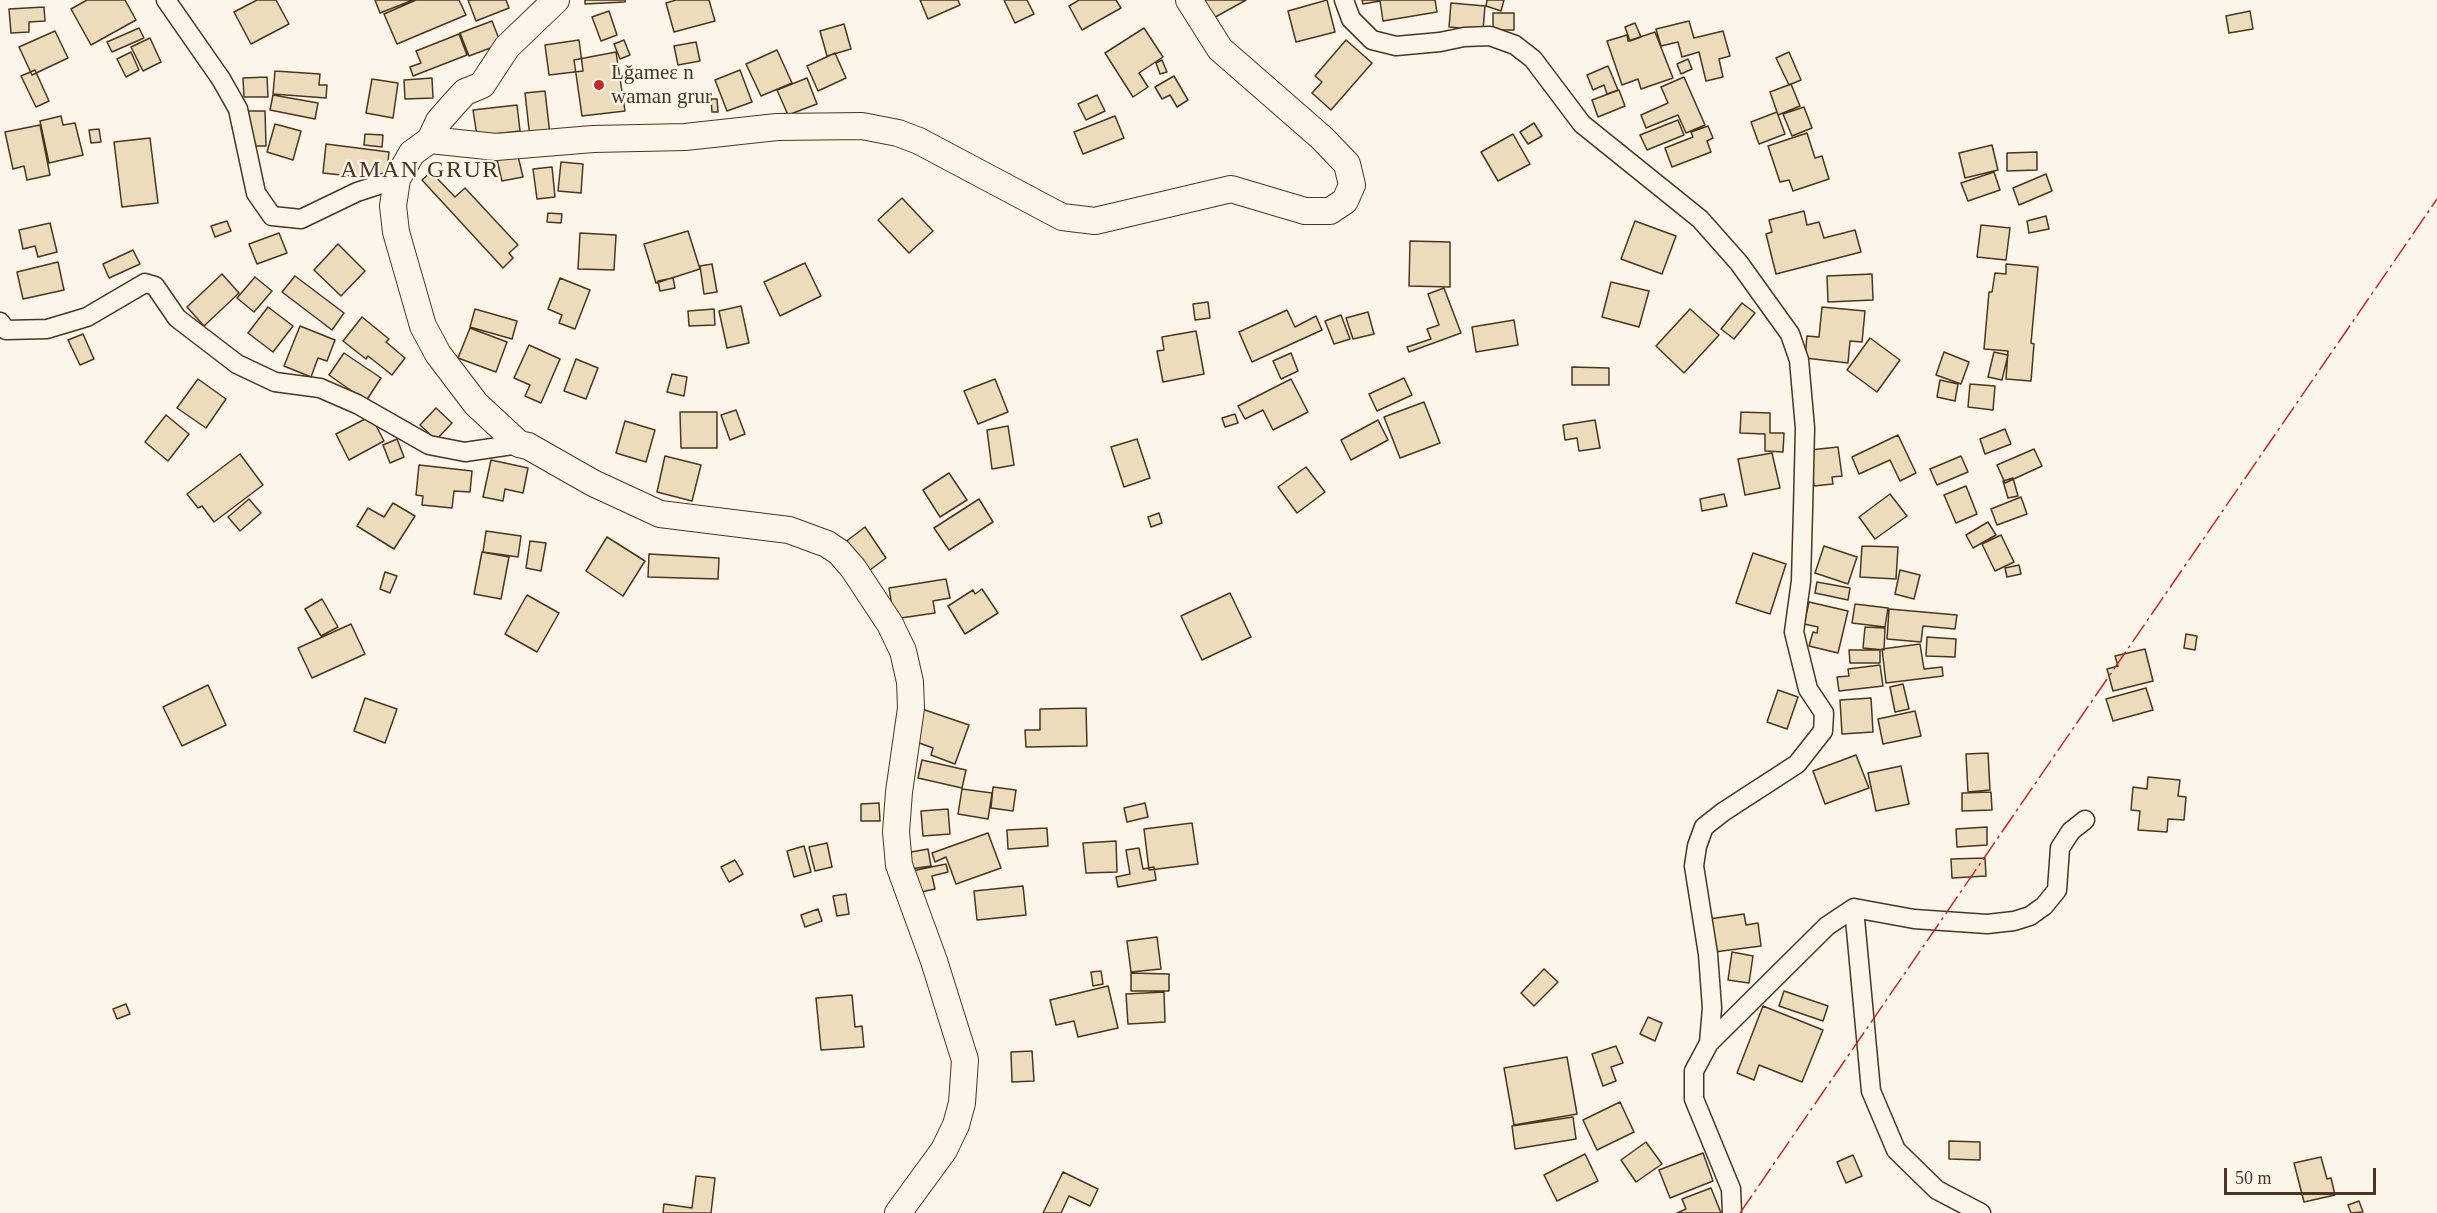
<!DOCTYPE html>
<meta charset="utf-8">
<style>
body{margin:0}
#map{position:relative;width:2437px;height:1213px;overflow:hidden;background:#fbf6e9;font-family:"Times New Roman",serif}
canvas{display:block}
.scale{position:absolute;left:2224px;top:1168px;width:152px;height:27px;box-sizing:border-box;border:3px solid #4a3520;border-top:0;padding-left:8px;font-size:18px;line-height:21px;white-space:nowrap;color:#4a3520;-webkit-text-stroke:4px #fbf6e9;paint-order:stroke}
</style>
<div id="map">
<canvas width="2437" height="1213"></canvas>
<div class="scale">50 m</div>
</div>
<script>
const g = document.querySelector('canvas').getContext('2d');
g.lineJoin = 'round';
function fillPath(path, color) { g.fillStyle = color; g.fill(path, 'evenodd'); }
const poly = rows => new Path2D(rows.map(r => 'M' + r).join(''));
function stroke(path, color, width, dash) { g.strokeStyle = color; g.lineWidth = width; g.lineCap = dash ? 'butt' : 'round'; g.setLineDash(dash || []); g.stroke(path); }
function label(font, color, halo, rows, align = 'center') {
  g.font = font + ' "Times New Roman",serif'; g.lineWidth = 4.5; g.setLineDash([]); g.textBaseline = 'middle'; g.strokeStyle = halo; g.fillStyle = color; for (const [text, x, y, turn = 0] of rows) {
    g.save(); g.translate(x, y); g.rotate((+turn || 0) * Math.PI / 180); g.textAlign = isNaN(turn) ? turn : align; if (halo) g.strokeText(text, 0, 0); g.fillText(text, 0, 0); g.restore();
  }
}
const building = poly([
 [87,0,125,0,136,20,91,45,71,9,87,0],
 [257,0,276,0,289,24,251,44,234,12,257,0],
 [375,0,413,0,380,13,375,0],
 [416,0,459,0,466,15,397,44,384,14,416,0],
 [468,0,506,0,509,8,476,21,468,0],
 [585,0,625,0,625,2,585,4,585,0],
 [676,0,709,0,715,21,674,32,666,3,676,0],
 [920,0,958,0,960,5,928,19,920,0],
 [1004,0,1027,0,1034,14,1015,23,1004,0],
 [1079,0,1116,0,1121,8,1082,30,1069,6,1079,0],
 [1199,0,1246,0,1210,20,1199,0],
 [1327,0,1335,32,1296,42,1288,11,1327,0],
 [1362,0,1435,0,1437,12,1383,21,1380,1,1363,4,1362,0],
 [1487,0,1504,0,1501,11,1486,6,1487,0],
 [1451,3,1485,6,1483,30,1449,27,1451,3],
 [44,7,45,21,29,22,29,32,11,33,9,9,44,7],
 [609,11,617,35,601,41,592,17,609,11],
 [2250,11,2253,29,2229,33,2226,16,2250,11],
 [1493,13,1514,13,1514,30,1493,30,1493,13],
 [492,21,501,44,469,56,460,33,492,21],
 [1689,21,1694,38,1723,31,1730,56,1719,59,1723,77,1706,81,1699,52,1682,57,1678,42,1661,46,1656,29,1689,21],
 [1635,23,1641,37,1630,41,1625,27,1635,23],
 [844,24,851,49,827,56,820,31,844,24],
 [139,28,144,38,112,52,107,42,139,28],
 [1144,28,1163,57,1139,73,1148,87,1133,97,1105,53,1144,28],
 [55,31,68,58,32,75,19,47,55,31],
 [1655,32,1673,78,1641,89,1638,79,1622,85,1607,41,1627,35,1628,41,1655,32],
 [459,34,467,55,413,76,410,67,421,63,416,51,459,34],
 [150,38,161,62,143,71,131,47,150,38],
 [579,40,583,71,549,75,545,45,579,40],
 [624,40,630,55,620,59,614,44,624,40],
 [1346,40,1372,63,1331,110,1312,93,1322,82,1315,76,1346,40],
 [696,42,700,61,678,65,674,46,696,42],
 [777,50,792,83,761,96,746,64,777,50],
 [131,52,139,70,126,77,117,59,131,52],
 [616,52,625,111,582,116,574,60,616,52],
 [1789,52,1801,80,1789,85,1776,58,1789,52],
 [835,53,846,78,818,91,807,66,835,53],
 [1688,59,1692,69,1681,74,1677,64,1688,59],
 [1162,60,1167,72,1160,74,1156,63,1162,60],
 [1608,66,1618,90,1607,94,1604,85,1593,90,1587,75,1608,66],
 [35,70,49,101,36,107,21,76,35,70],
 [740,70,752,102,727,111,715,80,740,70],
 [275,71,320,74,319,85,327,85,326,98,273,94,275,71],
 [1174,76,1188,100,1177,107,1170,95,1162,99,1155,87,1174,76],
 [267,77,268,97,244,97,243,78,267,77],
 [1684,77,1705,125,1686,133,1678,115,1646,128,1641,115,1668,103,1661,87,1684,77],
 [432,78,433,98,405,99,404,80,432,78],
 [807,78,817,104,788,115,777,90,807,78],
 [372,79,398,83,393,118,366,113,372,79],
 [1791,84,1800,106,1778,115,1770,92,1791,84],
 [1619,90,1625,106,1598,117,1592,100,1619,90],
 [545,91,550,135,530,138,525,93,545,91],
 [273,95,318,103,315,119,270,110,273,95],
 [1097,95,1105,111,1086,120,1078,104,1097,95],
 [711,99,717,99,718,112,712,112,711,99],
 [517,105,520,131,477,136,473,110,517,105],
 [1804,107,1812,128,1792,136,1783,114,1804,107],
 [246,111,265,111,266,146,247,146,246,111],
 [1777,112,1785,134,1759,144,1751,122,1777,112],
 [61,116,63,125,75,123,83,155,49,163,40,121,61,116],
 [1115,116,1124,138,1083,154,1074,132,1115,116],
 [1678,120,1684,135,1647,150,1640,135,1678,120],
 [1534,123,1542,136,1528,144,1520,132,1534,123],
 [275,124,301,131,293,160,267,152,275,124],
 [40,125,50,175,27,180,24,166,13,169,5,132,40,125],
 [1708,126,1713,138,1707,141,1711,152,1672,167,1665,148,1693,137,1691,132,1708,126],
 [99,129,101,142,91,143,89,130,99,129],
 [1807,133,1815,158,1822,156,1829,179,1793,191,1789,180,1780,182,1768,146,1807,133],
 [365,134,383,135,382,147,364,145,365,134],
 [1513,134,1530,164,1498,181,1481,152,1513,134],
 [150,138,158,203,122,207,114,142,150,138],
 [326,144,389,152,386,180,323,173,326,144],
 [1992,145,1998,170,1965,178,1959,153,1992,145],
 [2037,152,2037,170,2007,171,2007,153,2037,152],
 [518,156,523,177,502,181,497,160,518,156],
 [561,162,583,164,581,193,558,191,561,162],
 [552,167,555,197,537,199,533,169,552,167],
 [431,172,455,197,465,188,518,245,509,253,513,258,503,268,422,180,431,172],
 [1994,172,2000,190,1968,201,1961,183,1994,172],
 [2046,174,2052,191,2019,205,2013,188,2046,174],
 [902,198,933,231,909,253,878,220,902,198],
 [1804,211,1807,225,1819,222,1824,238,1855,230,1861,252,1776,274,1766,234,1772,232,1769,220,1804,211],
 [548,213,562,214,561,223,547,222,548,213],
 [2046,216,2049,229,2029,233,2027,221,2046,216],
 [227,221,231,231,215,237,211,226,227,221],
 [1635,221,1676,236,1662,274,1621,259,1635,221],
 [50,223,57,252,38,257,35,246,23,249,19,230,50,223],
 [1981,225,2010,228,2006,260,1977,257,1981,225],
 [688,231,700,269,656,283,644,244,688,231],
 [279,233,287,253,257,264,249,244,279,233],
 [580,233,616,235,614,270,578,269,580,233],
 [1410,241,1450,242,1450,287,1409,286,1410,241],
 [338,244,365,271,341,296,314,270,338,244],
 [133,250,140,264,109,278,103,264,133,250],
 [58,262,64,290,23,299,17,272,58,262],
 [805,263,821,296,780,316,764,282,805,263],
 [712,264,717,292,704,294,700,266,712,264],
 [2006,264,2038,267,2031,343,2034,344,2031,381,2006,379,2008,351,1984,349,1989,292,1992,292,1995,273,2006,274,2006,264],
 [222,274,239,293,204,326,187,307,222,274],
 [1872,274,1873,300,1828,302,1827,276,1872,274],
 [295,276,344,313,332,330,282,292,295,276],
 [255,277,272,291,254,312,237,298,255,277],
 [560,278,590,290,575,329,559,323,562,315,548,309,560,278],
 [673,278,675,288,660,291,658,281,673,278],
 [1611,282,1649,291,1639,327,1602,317,1611,282],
 [1444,288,1461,333,1409,352,1407,347,1431,339,1427,329,1439,325,1428,294,1444,288],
 [1208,302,1210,318,1195,320,1193,304,1208,302],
 [1742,303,1755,313,1734,339,1721,329,1742,303],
 [741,306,749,343,727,348,719,311,741,306],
 [268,307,293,326,273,352,248,333,268,307],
 [1822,307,1865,311,1862,342,1850,341,1848,363,1805,358,1807,336,1819,337,1822,307],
 [475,309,517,321,512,339,470,327,475,309],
 [714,309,715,325,689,326,688,311,714,309],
 [1690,309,1719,335,1684,373,1656,346,1690,309],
 [1287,310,1295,327,1316,316,1322,330,1252,362,1239,332,1287,310],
 [1368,312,1374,334,1353,339,1346,318,1368,312],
 [1341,315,1350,339,1334,344,1325,321,1341,315],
 [362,317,389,339,386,342,405,358,392,375,368,356,366,359,343,341,362,317],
 [1514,320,1518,345,1476,352,1472,327,1514,320],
 [300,326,335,340,327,361,318,358,311,377,284,366,300,326],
 [470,328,507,342,496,372,458,358,470,328],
 [1196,331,1204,374,1163,382,1157,351,1164,350,1162,337,1196,331],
 [83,334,94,359,80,365,68,340,83,334],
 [1870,338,1900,360,1877,392,1847,370,1870,338],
 [529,345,560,359,541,403,525,396,530,385,514,378,529,345],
 [1944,352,1969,362,1961,384,1936,375,1944,352],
 [1994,352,2008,355,2002,380,1988,377,1994,352],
 [344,353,381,378,366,401,329,375,344,353],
 [1291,353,1298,371,1281,379,1273,361,1291,353],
 [576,359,598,368,586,399,564,391,576,359],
 [1572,367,1609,368,1609,385,1572,385,1572,367],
 [672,374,687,377,684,396,667,392,672,374],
 [1404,378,1412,395,1377,411,1369,394,1404,378],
 [198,379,226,399,206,428,177,408,198,379],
 [995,379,1008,412,978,424,964,391,995,379],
 [1291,379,1308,412,1273,430,1263,410,1245,419,1238,406,1291,379],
 [1940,380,1958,384,1955,401,1937,397,1940,380],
 [1970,384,1995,386,1993,410,1968,407,1970,384],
 [1424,402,1440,443,1400,458,1384,417,1424,402],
 [436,408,452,423,436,440,420,425,436,408],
 [736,410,745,434,730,440,721,415,736,410],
 [680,412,717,412,717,448,681,448,680,412],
 [1741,412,1770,413,1770,433,1784,433,1783,452,1765,451,1765,434,1740,433,1741,412],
 [1235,414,1238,423,1225,427,1222,418,1235,414],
 [166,415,189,434,168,461,145,442,166,415],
 [371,416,384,441,349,460,336,434,371,416],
 [1378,420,1388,440,1351,460,1341,440,1378,420],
 [1595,420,1600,448,1579,451,1577,438,1565,440,1563,425,1595,420],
 [625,421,655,430,646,462,616,453,625,421],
 [1008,426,1014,465,992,469,987,430,1008,426],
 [2005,429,2011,444,1985,454,1980,439,2005,429],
 [1898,435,1916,473,1900,481,1890,460,1859,474,1852,457,1898,435],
 [397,439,404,457,390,463,383,445,397,439],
 [1137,439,1150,478,1124,487,1111,447,1137,439],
 [1838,447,1842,476,1832,477,1833,484,1814,486,1810,450,1838,447],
 [2034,449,2042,466,2005,483,1997,465,2034,449],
 [1772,453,1780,488,1745,495,1738,459,1772,453],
 [240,454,263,485,214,522,202,506,198,508,187,494,240,454],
 [665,456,701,465,692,501,657,492,665,456],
 [1961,456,1968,472,1937,485,1930,469,1961,456],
 [491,460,528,468,523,493,505,489,503,501,483,497,491,460],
 [419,465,472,471,470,492,454,491,452,508,422,505,423,496,416,495,419,465],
 [1306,467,1325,492,1297,513,1278,487,1306,467],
 [949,473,967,500,940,517,923,490,949,473],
 [2013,478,2018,496,2008,498,2003,481,2013,478],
 [1966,486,1977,514,1956,523,1944,495,1966,486],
 [1724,494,1727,506,1702,511,1700,499,1724,494],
 [1890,494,1907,516,1875,539,1859,517,1890,494],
 [2021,497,2027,514,1997,525,1991,509,2021,497],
 [249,499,261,513,240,531,228,517,249,499],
 [979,499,993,522,949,550,934,528,979,499],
 [393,503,415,516,394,549,357,526,368,508,384,517,393,503],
 [1159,513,1162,523,1151,527,1148,517,1159,513],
 [1988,522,1996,535,1973,548,1966,535,1988,522],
 [865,527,886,558,866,573,844,543,865,527],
 [486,531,521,536,518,557,483,552,486,531],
 [2001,535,2014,562,1995,571,1982,544,2001,535],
 [607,537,645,561,623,596,586,571,607,537],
 [530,541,546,543,541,571,526,568,530,541],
 [1824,546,1857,557,1848,584,1815,573,1824,546],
 [1862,546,1898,547,1896,579,1860,577,1862,546],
 [482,552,509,557,501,599,474,594,482,552],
 [1753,553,1786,564,1770,614,1736,603,1753,553],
 [649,554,719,558,718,579,648,577,649,554],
 [2019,565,2021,574,2007,577,2005,568,2019,565],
 [1900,570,1920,575,1914,599,1895,594,1900,570],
 [385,572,397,576,390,593,380,589,385,572],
 [946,579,950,598,933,601,935,613,894,619,889,588,946,579],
 [1817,582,1850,588,1848,600,1815,593,1817,582],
 [982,589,998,613,965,634,948,606,973,590,975,594,982,589],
 [1230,593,1251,637,1202,660,1181,616,1230,593],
 [527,595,559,613,537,652,505,634,527,595],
 [322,599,338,627,321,636,305,609,322,599],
 [1809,602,1848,611,1838,653,1809,646,1813,632,1817,633,1818,627,1804,624,1809,602],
 [1855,604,1888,608,1885,627,1852,623,1855,604],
 [1889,609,1957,615,1955,629,1923,626,1921,642,1887,639,1889,609],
 [351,624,365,654,312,678,298,648,351,624],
 [1865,627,1885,628,1884,650,1863,648,1865,627],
 [2186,634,2197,636,2195,650,2184,648,2186,634],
 [1927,637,1956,639,1955,657,1926,656,1927,637],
 [1920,644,1924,669,1942,667,1943,676,1886,683,1882,649,1920,644],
 [2145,649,2153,681,2113,691,2107,669,2118,666,2115,656,2145,649],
 [1849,650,1880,650,1880,663,1850,663,1849,650],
 [1880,665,1883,686,1839,691,1837,677,1849,676,1848,669,1880,665],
 [1903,684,1909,709,1895,712,1890,687,1903,684],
 [208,685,226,725,182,746,163,707,208,685],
 [2146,688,2153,710,2113,721,2106,699,2146,688],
 [1778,690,1798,697,1787,729,1767,722,1778,690],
 [365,698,397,709,385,743,354,731,365,698],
 [1871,698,1873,732,1842,734,1840,700,1871,698],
 [1086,708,1087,746,1026,747,1025,730,1040,730,1040,709,1086,708],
 [922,709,969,725,955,764,931,755,933,748,911,740,922,709],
 [1915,711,1921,736,1883,744,1878,719,1915,711],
 [1988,753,1990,790,1968,792,1966,754,1988,753],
 [1856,755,1869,788,1825,804,1813,771,1856,755],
 [922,760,966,770,962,788,918,778,922,760],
 [1901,766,1909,804,1876,811,1868,773,1901,766],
 [2148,777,2180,780,2178,796,2186,797,2184,820,2168,819,2167,832,2138,830,2140,811,2131,810,2133,787,2147,789,2148,777],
 [993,787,1016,790,1013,811,991,808,993,787],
 [962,789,992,793,988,819,958,814,962,789],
 [1991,792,1992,810,1962,811,1962,793,1991,792],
 [879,803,880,821,861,821,861,804,879,803],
 [1145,803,1148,817,1127,822,1124,808,1145,803],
 [948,809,950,834,923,836,921,811,948,809],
 [1192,823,1198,864,1149,870,1144,829,1192,823],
 [1987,827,1987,845,1957,847,1956,829,1987,827],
 [1047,828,1048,846,1008,849,1007,830,1047,828],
 [988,833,1001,868,956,884,946,857,935,862,932,853,988,833],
 [1116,841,1117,872,1086,873,1083,843,1116,841],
 [827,843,832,867,815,871,809,847,827,843],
 [804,846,811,872,794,877,787,851,804,846],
 [1139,848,1143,869,1154,867,1156,880,1118,887,1116,877,1130,874,1126,850,1139,848],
 [928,849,931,866,903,870,900,854,928,849],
 [1985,858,1986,876,1952,878,1951,859,1985,858],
 [735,860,743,874,729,882,721,867,735,860],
 [946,864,948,872,932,876,935,889,912,894,907,872,946,864],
 [1023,886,1026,915,977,920,974,891,1023,886],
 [846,894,849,914,837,916,833,896,846,894],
 [818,909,822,921,805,927,801,915,818,909],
 [1744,914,1746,925,1758,923,1761,946,1714,952,1709,919,1744,914],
 [1157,937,1161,969,1131,972,1127,941,1157,937],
 [1732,952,1753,956,1749,983,1728,980,1732,952],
 [1544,969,1558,982,1534,1006,1521,993,1544,969],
 [1101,971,1103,984,1093,986,1091,972,1101,971],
 [1131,973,1169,974,1169,991,1131,991,1131,973],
 [1108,986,1118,1028,1078,1037,1074,1021,1056,1025,1050,1000,1108,986],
 [1784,991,1828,1006,1823,1021,1779,1006,1784,991],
 [1164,992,1165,1022,1128,1024,1126,994,1164,992],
 [852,995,855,1027,862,1026,864,1047,821,1050,816,998,852,995],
 [126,1004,130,1014,117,1019,113,1009,126,1004],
 [1763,1006,1823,1030,1802,1082,1759,1065,1754,1080,1737,1073,1763,1006],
 [1648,1017,1662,1023,1655,1041,1640,1034,1648,1017],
 [1616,1046,1623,1063,1611,1067,1616,1081,1603,1086,1592,1054,1616,1046],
 [1032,1051,1034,1081,1012,1082,1011,1052,1032,1051],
 [1567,1057,1577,1114,1514,1125,1504,1068,1567,1057],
 [1620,1102,1634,1132,1597,1150,1583,1120,1620,1102],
 [1573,1117,1576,1139,1515,1149,1512,1126,1573,1117],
 [1949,1141,1980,1142,1980,1160,1949,1159,1949,1141],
 [1646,1142,1662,1164,1636,1182,1621,1160,1646,1142],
 [1703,1153,1713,1181,1670,1198,1659,1170,1703,1153],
 [1585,1154,1598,1181,1557,1201,1544,1175,1585,1154],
 [1853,1155,1862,1176,1846,1183,1837,1162,1853,1155],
 [2321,1157,2327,1179,2331,1178,2335,1195,2304,1202,2294,1163,2321,1157],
 [1063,1172,1098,1189,1090,1206,1069,1196,1061,1213,1043,1213,1063,1172],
 [696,1176,715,1178,711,1213,663,1213,664,1204,692,1208,696,1176],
 [1711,1188,1721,1213,1677,1213,1686,1209,1682,1199,1711,1188],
 [2359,1201,2363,1212,2351,1213,2348,1205,2359,1201]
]);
fillPath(building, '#ecdcbc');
stroke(building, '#4a3520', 1.5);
const street = poly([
 [166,0,221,79,238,109,256,193,272,216,301,219,357,192,397,179],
 [1344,0,1351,19,1372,40,1396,46,1440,42,1464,37,1490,36,1515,45,1533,59,1582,124,1700,219,1739,263,1790,334,1799,360,1805,428,1803,510,1801,581,1794,632,1808,689,1824,713,1823,731,1797,764,1723,812,1704,827,1697,846,1694,866,1708,954,1712,1008,1709,1043,1694,1071,1694,1099,1731,1189,1732,1213],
 [0,322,6,330,47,329,87,317,145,283,155,286,177,318,237,364,275,382,320,388,357,404,429,445,465,452,519,444],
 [1854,908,1871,1091,1896,1150,1937,1190,1981,1213],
 [1709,1043,1827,926,1854,908,1914,919,1987,924,2014,921,2030,916,2044,906,2057,890,2060,848,2071,831,2085,820]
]);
const secondary = poly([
 [556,0,507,47,482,85,465,92,453,105,439,121,430,140,412,153,397,179,393,206,396,232,423,326,438,354,476,404,519,444,528,446,593,483,660,514,789,530,827,544,839,552,853,568,890,624,903,651,910,682,911,708,899,792,896,832,899,865,934,961,965,1060,962,1103,956,1125,944,1150,898,1213],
 [430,140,496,147,593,139,685,137,777,127,862,126,898,133,919,141,1062,217,1095,221,1231,189,1305,211,1330,211,1345,201,1352,185,1347,164,1322,138,1220,49,1189,0]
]);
stroke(street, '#4a3520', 21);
stroke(secondary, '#4a3520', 28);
stroke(street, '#fbf6e9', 18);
stroke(secondary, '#fbf6e9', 26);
stroke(poly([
 [1740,1213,2437,199]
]), '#c62828', 1.5, [21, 4.5, 3, 4.5]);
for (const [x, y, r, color] of [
 [599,85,6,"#c62828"]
]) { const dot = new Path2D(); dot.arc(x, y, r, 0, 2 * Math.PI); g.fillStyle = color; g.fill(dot); stroke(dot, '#fbf6e9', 2); }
label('21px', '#4a3520', '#fbf6e9', [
 ["Lǧameε n",611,73],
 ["waman grur",611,97]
], 'left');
g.letterSpacing = '1.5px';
label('24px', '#4a3520', '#fbf6e9', [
 ["AMAN GRUR",420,171]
]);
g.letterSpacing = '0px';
</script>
